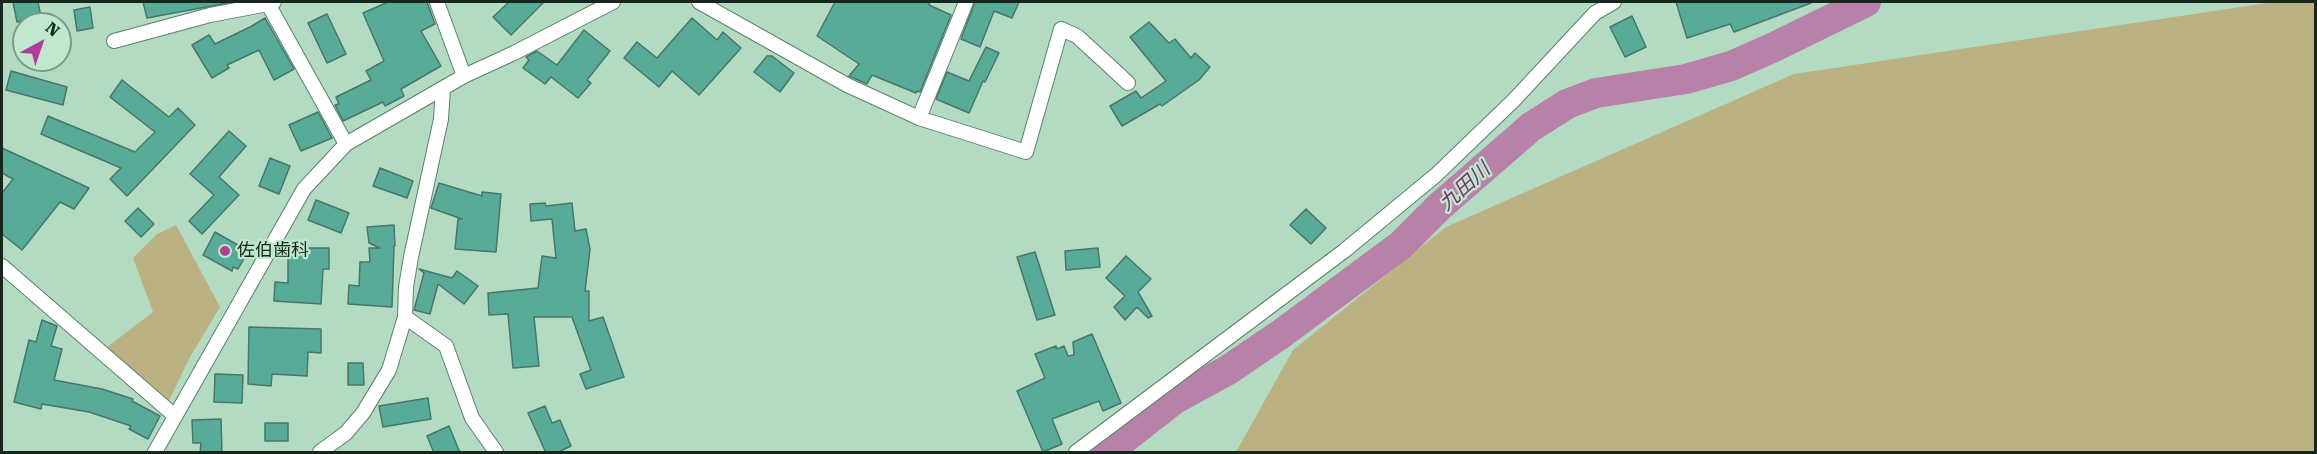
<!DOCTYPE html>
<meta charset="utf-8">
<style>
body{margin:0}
#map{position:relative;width:2317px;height:454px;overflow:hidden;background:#b3dbc2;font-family:"Roboto Serif",serif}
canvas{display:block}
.frame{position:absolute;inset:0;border:3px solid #18271e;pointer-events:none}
.north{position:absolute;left:12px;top:12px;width:60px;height:60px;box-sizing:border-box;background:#c0e8cf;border:2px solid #7d9b88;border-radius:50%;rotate:40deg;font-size:16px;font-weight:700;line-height:24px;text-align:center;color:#18271e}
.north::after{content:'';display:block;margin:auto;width:21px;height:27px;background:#b03e98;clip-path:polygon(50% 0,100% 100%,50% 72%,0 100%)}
</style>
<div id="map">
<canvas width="2317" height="454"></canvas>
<div class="frame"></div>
<div class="north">N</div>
</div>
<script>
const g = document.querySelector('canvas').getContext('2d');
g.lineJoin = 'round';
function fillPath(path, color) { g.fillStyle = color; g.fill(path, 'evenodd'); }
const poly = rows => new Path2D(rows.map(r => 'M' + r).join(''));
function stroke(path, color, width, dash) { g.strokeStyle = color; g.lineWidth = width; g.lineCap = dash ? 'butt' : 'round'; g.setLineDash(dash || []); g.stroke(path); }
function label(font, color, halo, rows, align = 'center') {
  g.font = font + ' "Roboto Serif","Noto Sans JP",serif'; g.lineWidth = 4.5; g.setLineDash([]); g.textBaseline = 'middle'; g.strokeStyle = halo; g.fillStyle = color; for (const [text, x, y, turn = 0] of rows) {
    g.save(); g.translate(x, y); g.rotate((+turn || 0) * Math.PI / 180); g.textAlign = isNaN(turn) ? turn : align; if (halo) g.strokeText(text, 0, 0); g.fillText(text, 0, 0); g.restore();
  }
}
fillPath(poly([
 [2274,2,2315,2,2315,452,1236,452,1293,350,1446,227,1794,74],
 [176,225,220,307,189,359,168,403,106,348,153,312,133,258,157,234]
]), '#bbb182');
stroke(poly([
 [1102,452,1116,445,1175,399,1228,370,1281,334,1401,245,1440,206,1531,127,1567,104,1596,93,1686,79,1731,66,1772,48,1866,2]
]), '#b881a8', 30);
const building = poly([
 [13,2,38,2,41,17,17,22,13,2],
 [143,2,233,2,147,18,143,2],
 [388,2,427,2,435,24,421,31,441,66,401,89,404,96,385,106,383,102,343,121,335,105,339,104,336,97,371,80,366,71,384,61,363,13,388,2],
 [509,2,544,2,511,35,493,17,509,2],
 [835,2,930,2,929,5,951,15,920,92,917,91,916,93,872,75,867,84,849,76,859,64,817,36,835,2],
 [975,2,1019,2,1012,18,994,11,980,47,961,39,975,2],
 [1676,2,1810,2,1811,3,1734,32,1730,24,1687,38,1676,2],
 [90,7,93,28,77,31,74,10,90,7],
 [327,14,346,54,327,63,308,23,327,14],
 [1632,16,1646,47,1625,57,1610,27,1632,16],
 [265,18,294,69,274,80,259,50,227,65,229,68,212,78,192,45,209,35,215,44,252,26,265,18],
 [692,18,717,40,723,32,741,48,699,95,672,71,659,87,624,58,637,42,657,58,692,18],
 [1149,22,1169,43,1175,39,1191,58,1195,53,1210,67,1199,80,1162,106,1160,104,1122,126,1110,106,1136,91,1141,98,1166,81,1130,37,1149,22],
 [584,30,610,51,587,80,591,83,578,98,551,77,545,84,523,68,529,60,526,57,537,51,557,65,584,30],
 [986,47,999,53,985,82,983,81,969,113,936,99,947,72,969,81,986,47],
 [767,56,772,56,794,73,780,92,754,72,767,56],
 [11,71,67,87,63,105,6,90,11,71],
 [122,80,169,117,178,108,195,125,127,196,110,179,121,168,41,134,48,116,135,152,155,132,110,97,122,80],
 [318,112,332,138,301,151,289,125,318,112],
 [229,131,246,146,219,177,239,195,202,234,189,221,214,195,190,174,229,131],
 [2,148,89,188,74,209,60,202,22,250,2,234,2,193,13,179,2,173,2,148],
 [270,158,290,166,279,194,259,186,270,158],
 [380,168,413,181,407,198,373,186,380,168],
 [439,183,482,196,482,192,501,194,496,252,455,249,458,219,462,219,431,208,439,183],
 [316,200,349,213,341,233,308,220,316,200],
 [545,203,546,206,572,203,575,231,586,229,590,249,585,291,589,291,589,321,603,317,624,377,586,389,580,374,591,370,572,317,534,317,539,366,513,368,508,314,489,315,488,293,538,288,542,256,556,258,552,219,531,221,530,204,545,203],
 [138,208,154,224,141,237,125,221,138,208],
 [1306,209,1326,228,1311,244,1290,225,1306,209],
 [394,225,395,246,394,246,392,307,348,304,349,285,359,286,360,262,370,262,369,248,380,248,369,243,367,227,394,225],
 [215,232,245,249,243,253,246,255,238,269,233,267,232,271,203,255,215,232],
 [288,248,329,248,329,269,323,269,321,304,274,301,275,282,288,283,288,248],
 [1098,248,1100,267,1066,270,1065,251,1098,248],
 [1035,252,1055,315,1037,320,1017,257,1035,252],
 [1126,256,1151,279,1138,292,1152,316,1148,318,1137,307,1125,320,1114,307,1125,296,1106,278,1126,256],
 [419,269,452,278,457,271,478,286,464,304,438,284,430,314,414,310,424,273,419,269],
 [42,320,57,326,51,346,62,349,54,380,102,389,133,399,132,401,160,416,148,439,129,429,131,426,89,412,42,404,41,409,14,402,29,340,36,342,42,320],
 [249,327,321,329,321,353,308,352,307,376,272,374,271,386,248,384,249,327],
 [1092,334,1121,403,1103,411,1099,401,1052,419,1062,444,1043,452,1017,391,1045,378,1035,354,1056,346,1057,349,1064,346,1068,356,1074,355,1073,342,1092,334],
 [348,363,363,363,364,385,348,385,348,363],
 [215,374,243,375,242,403,214,402,215,374],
 [428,398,431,419,383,427,379,406,428,398],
 [545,406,552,423,560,420,571,446,556,453,546,453,528,413,545,406],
 [221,419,222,453,200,453,201,443,193,443,192,420,221,419],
 [265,423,288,423,288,441,265,441,265,423],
 [449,426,460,453,434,453,427,436,449,426]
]);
fillPath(building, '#58ab98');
stroke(building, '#47766a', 1.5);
const minor = poly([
 [274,2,268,4,346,144],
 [437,2,464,76],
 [699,2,847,85,919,118,1026,152,1061,29,1077,36,1128,83],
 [114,41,210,15,268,4],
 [919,118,966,2],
 [2,266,175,416],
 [405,317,446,346,472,418,496,452],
 [155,452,304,189,346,144,464,76,514,53,613,2],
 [320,452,346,433,363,413,389,370,405,317,406,287,411,257,441,119,443,89],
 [1076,452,1344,251,1436,175,1514,100,1595,13,1614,2]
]);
stroke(minor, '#5b8069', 16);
stroke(minor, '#fff', 14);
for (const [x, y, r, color] of [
 [225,251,6,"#b03e98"]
]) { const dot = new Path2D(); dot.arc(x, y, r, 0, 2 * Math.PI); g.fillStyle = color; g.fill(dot); stroke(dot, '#c0e8cf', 2); }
label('18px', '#18271e', '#c0e8cf', [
 ["佐伯歯科",237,251]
], 'left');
label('italic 20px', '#743064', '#c0e8cf', [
 ["九田川",1465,187,-42]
]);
</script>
